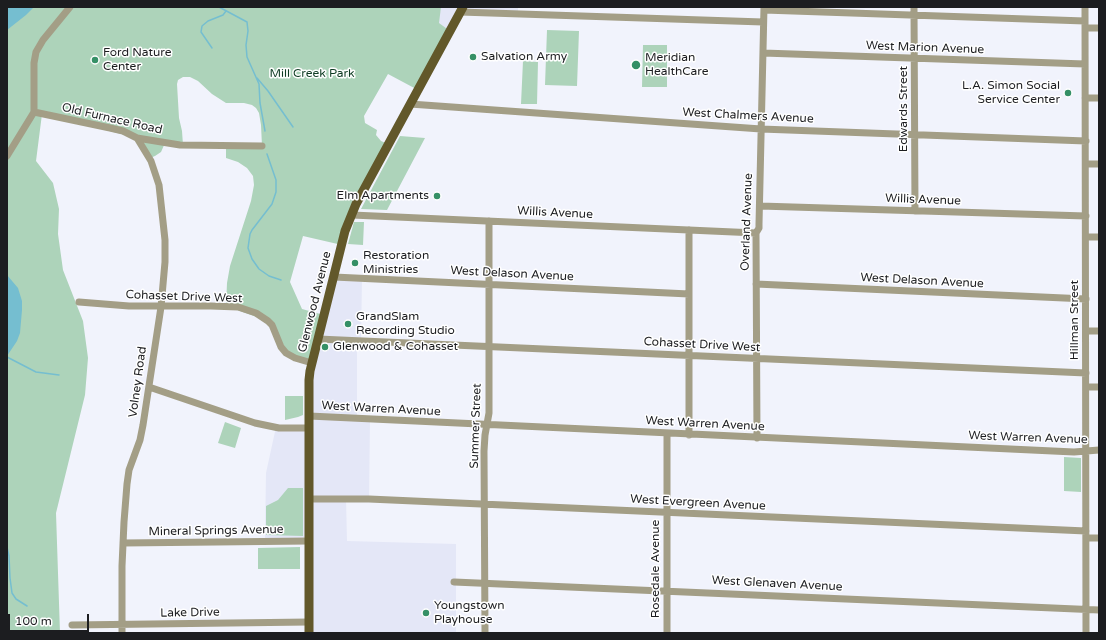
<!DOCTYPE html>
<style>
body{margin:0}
#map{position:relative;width:1106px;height:640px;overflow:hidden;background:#f1f3fc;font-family:"Varela Round",sans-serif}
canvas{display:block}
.frame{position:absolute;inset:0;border:8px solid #1c1d20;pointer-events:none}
.scale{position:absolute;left:8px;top:614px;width:81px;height:18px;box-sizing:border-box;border:2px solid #1c1d20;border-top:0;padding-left:5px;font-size:12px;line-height:14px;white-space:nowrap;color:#1c1d20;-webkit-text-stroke:3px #fff;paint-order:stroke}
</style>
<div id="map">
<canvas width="1106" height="640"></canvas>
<div class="frame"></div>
<div class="scale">100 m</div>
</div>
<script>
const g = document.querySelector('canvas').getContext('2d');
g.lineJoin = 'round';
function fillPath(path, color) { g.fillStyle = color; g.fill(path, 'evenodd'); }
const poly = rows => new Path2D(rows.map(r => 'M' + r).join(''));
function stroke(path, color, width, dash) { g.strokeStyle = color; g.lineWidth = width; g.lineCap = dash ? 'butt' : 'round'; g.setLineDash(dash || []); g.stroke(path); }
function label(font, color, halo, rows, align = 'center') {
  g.font = font + ' "Varela Round",sans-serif'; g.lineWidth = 3; g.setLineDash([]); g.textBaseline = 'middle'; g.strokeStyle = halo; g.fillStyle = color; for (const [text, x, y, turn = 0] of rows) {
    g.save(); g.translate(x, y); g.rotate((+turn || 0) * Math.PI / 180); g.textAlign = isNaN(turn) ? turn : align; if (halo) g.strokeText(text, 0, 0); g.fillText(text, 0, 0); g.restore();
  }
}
fillPath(poly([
 [441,7,518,7,518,14,460,12,450,31,438,23],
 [334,277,362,278,361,341,357,341,357,419,370,420,369,499,346,499,347,541,456,544,456,633,309,633,309,541,265,538,266,473,276,427,309,428,309,380]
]), '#e4e7f7');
fillPath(poly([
 [7,7,441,7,439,23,450,31,418,90,388,74,364,116,365,123,377,130,376,135,381,141,388,144,342,245,303,236,290,282,302,309,324,315,312,363,290,355,268,321,226,306,227,283,230,266,251,201,254,185,253,176,247,168,238,162,226,158,226,145,262,146,261,125,259,113,256,108,252,105,244,103,226,103,212,94,198,81,190,77,183,77,178,80,177,84,179,118,182,131,183,145,165,143,161,152,155,156,150,158,137,138,42,114,36,161,53,183,59,209,58,234,63,270,83,321,88,358,85,395,56,513,60,633,7,633],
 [547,30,579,31,577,86,545,85],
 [643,45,667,45,667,87,642,87],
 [523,61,538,62,537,104,521,104],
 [400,136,425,138,387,210,361,209],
 [354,222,364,222,363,245,348,244],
 [285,396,303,396,303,415,298,417,285,420],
 [225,422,241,428,235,448,218,443],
 [1064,457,1081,458,1081,492,1064,491],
 [288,488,303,488,303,536,266,535,266,506,278,500],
 [300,547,300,569,258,569,258,548]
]), '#add3ba');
fillPath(poly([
 [34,7,26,15,7,30,7,7],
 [7,275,18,288,22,301,22,310,20,333,17,341,7,356]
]), '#75bed0');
stroke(poly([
 [219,7,247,22,248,31,246,45,247,57,259,84,260,103,265,131],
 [212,48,201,32,202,26,208,21,223,15,226,11],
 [257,78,268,91,293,127],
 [267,154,276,180,276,192,272,204,252,230,250,234,248,248,252,259,259,269,269,276,281,280],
 [7,357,36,372,59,375],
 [7,547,9,556,10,578,12,593,16,599,27,606]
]), '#75bed0', 1.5);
stroke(poly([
 [914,7,915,211],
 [1085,7,1086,633],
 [764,10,1085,21],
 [460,12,763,22],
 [1085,28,1099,28],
 [763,53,1085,64],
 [1085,98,1099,98],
 [410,104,761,129,1086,141],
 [34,112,110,128,123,131,137,138,180,145,262,146],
 [34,112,34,63,36,52,43,40,70,7],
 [7,156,34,112],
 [1086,164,1099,164],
 [760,206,1086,216],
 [352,215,756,233],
 [689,230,689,435],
 [1086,237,1099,237],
 [334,277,689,294],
 [756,284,1086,299],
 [79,302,129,306,211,306,238,307,256,313,268,321,272,325,281,347,286,353,295,358,312,363],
 [1086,331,1099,331],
 [318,339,1086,373],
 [149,387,255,423,279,428,309,428],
 [1086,387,1099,387],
 [309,416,1074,452,1099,450],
 [757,438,756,233,759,228,759,224,764,7],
 [310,499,369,499,1086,531],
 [1086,538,1099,538],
 [123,543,309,541],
 [454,582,1099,610],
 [72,625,309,622],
 [122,633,122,566,124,522,127,484,129,470,140,440,143,425,161,307,165,262,165,240,159,185,151,161,137,138],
 [485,633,484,451,485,435,489,413,489,221],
 [667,633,667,434]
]), '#a39e86', 7);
stroke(poly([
 [309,633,309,380,310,371,345,231,356,204,463,7]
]), '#62582a', 9);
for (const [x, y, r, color] of [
 [473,57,4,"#359066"],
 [95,60,4,"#359066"],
 [636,65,5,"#359066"],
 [1068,93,4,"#359066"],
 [437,196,4,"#359066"],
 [355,263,4,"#359066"],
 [348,324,4,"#359066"],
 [325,347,4,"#359066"],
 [426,613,4,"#359066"]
]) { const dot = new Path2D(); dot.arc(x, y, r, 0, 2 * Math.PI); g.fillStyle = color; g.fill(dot); stroke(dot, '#fff', 1.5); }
label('12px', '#1c1d20', '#fff', [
 ["West Marion Avenue",925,48,2],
 ["Edwards Street",904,109,-90],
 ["West Chalmers Avenue",748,116,3],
 ["Old Furnace Road",112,119,13],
 ["Willis Avenue",923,200,2],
 ["Willis Avenue",555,213,3],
 ["Overland Avenue",747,222,-88],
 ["West Delason Avenue",512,274,3],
 ["West Delason Avenue",922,281,3],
 ["Cohasset Drive West",184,297,2],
 ["Glenwood Avenue",315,302,-76],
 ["Hillman Street",1075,320,-90],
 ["Cohasset Drive West",702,345,3],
 ["Volney Road",138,382,-82],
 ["West Warren Avenue",381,409,3],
 ["West Warren Avenue",705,424,3],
 ["Summer Street",476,426,-88],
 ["West Warren Avenue",1028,438,2],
 ["West Evergreen Avenue",698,503,3],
 ["Mineral Springs Avenue",216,531,-1],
 ["Rosedale Avenue",656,569,-90],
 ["West Glenaven Avenue",777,584,3],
 ["Lake Drive",190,613,-1]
]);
label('12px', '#1c1d20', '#fff', [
 ["Ford Nature",103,53],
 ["Center",103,67],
 ["Salvation Army",481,57],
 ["Meridian",645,58],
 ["HealthCare",645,72],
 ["L.A. Simon Social",1060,86,"right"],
 ["Service Center",1060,100,"right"],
 ["Elm Apartments",429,196,"right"],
 ["Restoration",363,256],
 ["Ministries",363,270],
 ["GrandSlam",356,317],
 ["Recording Studio",356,331],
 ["Glenwood & Cohasset",333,347],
 ["Youngstown",434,606],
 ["Playhouse",434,620]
], 'left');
label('12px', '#0f3c24', '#fff', [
 ["Mill Creek Park",312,74]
]);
</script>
